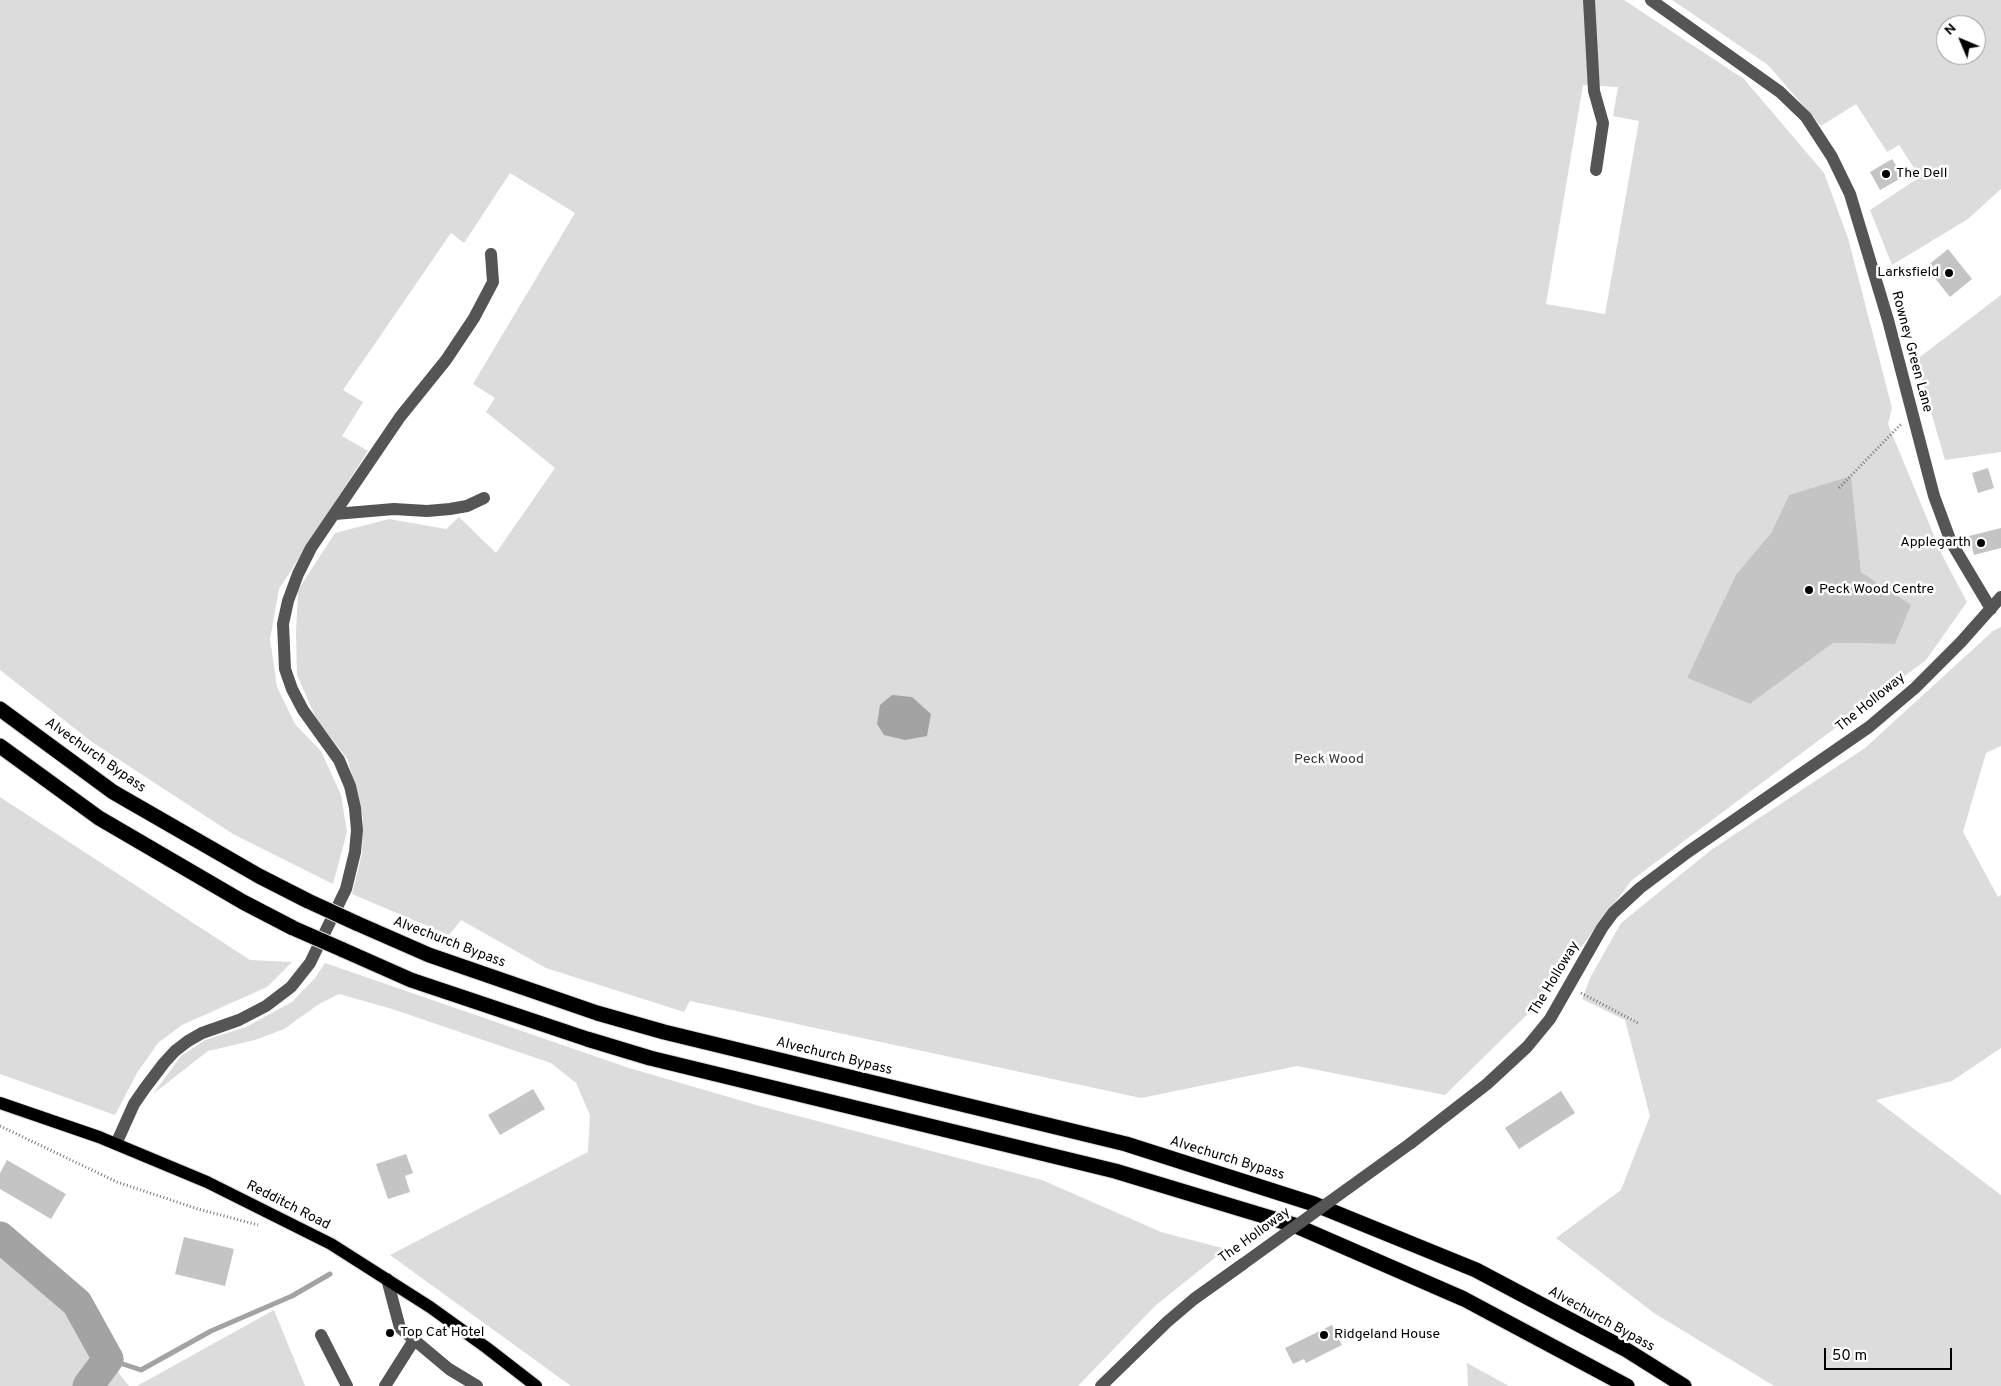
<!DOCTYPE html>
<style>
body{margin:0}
#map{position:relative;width:2001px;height:1386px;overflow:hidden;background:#fff;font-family:Overpass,sans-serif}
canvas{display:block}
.north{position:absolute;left:1936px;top:15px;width:50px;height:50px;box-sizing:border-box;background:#fff;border:1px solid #999;border-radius:50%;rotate:315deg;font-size:14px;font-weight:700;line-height:20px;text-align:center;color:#000}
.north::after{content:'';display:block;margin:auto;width:18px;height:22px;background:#000;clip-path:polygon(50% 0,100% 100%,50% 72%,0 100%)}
.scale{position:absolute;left:1824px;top:1348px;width:128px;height:22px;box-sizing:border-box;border:2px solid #000;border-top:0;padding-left:6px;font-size:15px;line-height:18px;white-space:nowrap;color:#000;-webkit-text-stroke:4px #fff;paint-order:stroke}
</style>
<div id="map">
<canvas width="2001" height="1386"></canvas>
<div class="north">N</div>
<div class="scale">50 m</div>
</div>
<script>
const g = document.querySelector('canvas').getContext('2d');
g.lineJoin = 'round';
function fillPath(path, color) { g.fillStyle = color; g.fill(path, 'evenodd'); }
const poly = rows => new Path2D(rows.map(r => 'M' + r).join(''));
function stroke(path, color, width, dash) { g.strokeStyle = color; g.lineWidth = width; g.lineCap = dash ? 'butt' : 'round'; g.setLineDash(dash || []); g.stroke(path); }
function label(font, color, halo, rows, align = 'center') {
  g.font = font + ' Overpass,sans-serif'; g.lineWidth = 5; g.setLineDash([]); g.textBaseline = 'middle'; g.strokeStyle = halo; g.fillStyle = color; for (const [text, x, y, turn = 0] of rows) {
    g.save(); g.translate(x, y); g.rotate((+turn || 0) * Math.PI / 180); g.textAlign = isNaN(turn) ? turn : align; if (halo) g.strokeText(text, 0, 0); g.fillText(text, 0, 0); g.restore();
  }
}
fillPath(poly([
 [0,0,1624,0,1744,79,1824,173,1848,238,1892,408,1888,424,1942,555,1967,602,1926,660,1632,880,1537,1005,1445,1095,1297,1066,1141,1098,690,1001,684,1012,546,968,461,920,449,935,352,894,362,853,363,818,348,760,316,718,297,675,296,633,298,590,335,533,389,519,446,529,459,517,496,553,555,468,486,412,495,398,473,384,575,213,510,173,464,243,451,233,343,390,363,402,342,436,368,451,279,589,270,639,277,687,295,724,321,751,341,795,347,832,333,884,233,834,92,742,0,670],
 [1583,85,1618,87,1613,116,1639,121,1605,314,1546,304],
 [1851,477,1861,572,1910,605,1895,644,1833,643,1750,704,1687,678,1737,575,1771,533,1789,495],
 [1672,0,2001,0,2001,189,1968,219,1892,265,1870,210,1920,177,1899,145,1887,152,1856,104,1821,126,1768,65],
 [1946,25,1976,25,1976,55,1946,55],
 [2001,295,2001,452,1945,460,1916,360],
 [2001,627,2001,746,1986,753,1963,832,1998,897,2001,895,2001,1048,1952,1081,1876,1100,2001,1195,2001,1386,1774,1386,1654,1313,1556,1238,1621,1190,1650,1116,1625,1020,1582,999,1590,978,1621,923,1711,850,1865,748,1993,631],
 [0,797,250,960,292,962,267,987,182,1025,158,1043,137,1073,115,1115,0,1074],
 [325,963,629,1068,756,1105,1042,1180,1161,1232,1226,1249,1155,1306,1078,1386,571,1386,390,1255,588,1152,590,1115,576,1083,551,1063,392,1009,339,994,319,1004,284,1029,255,1040,208,1051,153,1094,181,1056,205,1040,246,1027,292,1002,315,978],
 [0,1237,77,1303,108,1359,129,1386,0,1386],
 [274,1310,305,1386,137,1386,164,1371],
 [1467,1363,1509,1386,1468,1386]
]), '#dcdcdc');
fillPath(poly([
 [892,695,912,697,931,714,927,736,905,740,884,735,877,724,880,705]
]), '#a3a3a3');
stroke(poly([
 [108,1359,141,1370,211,1331,292,1296,330,1274]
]), '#a3a3a3', 5);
stroke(poly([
 [0,1237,77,1303,108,1359,88,1386]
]), '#a3a3a3', 31);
fillPath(poly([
 [1892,159,1903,177,1880,190,1870,172],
 [1948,249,1972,279,1950,297,1926,267],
 [1988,468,1994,488,1978,493,1972,473],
 [1851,476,1861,572,1911,605,1895,644,1833,643,1750,704,1687,678,1736,575,1771,533,1789,495],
 [2001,528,2001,548,1974,555,1969,536],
 [533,1089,545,1109,500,1135,488,1115],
 [1561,1091,1575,1113,1519,1149,1505,1128],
 [406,1154,413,1173,405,1176,410,1192,388,1199,376,1164],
 [7,1160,66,1194,51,1219,0,1189,0,1173],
 [184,1237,234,1249,225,1286,175,1274],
 [1332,1325,1342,1345,1306,1363,1304,1359,1293,1364,1285,1348]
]), '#c4c4c4');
const major = poly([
 [0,1103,99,1137,207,1182,331,1244,430,1307,487,1348,536,1386]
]);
const highway = poly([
 [0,709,113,792,259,876,308,901],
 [0,746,99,818,243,902,293,928],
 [356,923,429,955,597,1013,664,1032,1126,1144,1314,1204,1476,1270,1625,1349,1684,1386],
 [341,949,411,980,587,1039,650,1058,1115,1171,1294,1225,1464,1299,1627,1386]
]);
stroke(major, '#dbdbdb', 14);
stroke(highway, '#dbdbdb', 17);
stroke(poly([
 [1839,488,1901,424],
 [1581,993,1638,1023],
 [0,1126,117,1182,198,1209,258,1225]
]), '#777', 3, [1, 2.5]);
stroke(poly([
 [1589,0,1594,91,1603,123,1596,170],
 [1651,0,1780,92,1806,117,1832,157,1850,194,1888,320,1934,496,1951,542,1991,609],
 [335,514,394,509,427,511,450,509,467,506,484,498],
 [1411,1143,1487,1084,1527,1047,1550,1019,1602,928,1613,913,1640,888,1688,852,1869,727,1915,688,1961,642,2001,597],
 [116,1144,134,1104,145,1088,164,1063,175,1051,188,1041,202,1033,239,1020,266,1006,291,987,310,963,346,889,355,852,357,830,355,808,350,786,339,760,303,710,292,689,285,669,283,624,288,601,298,574,311,548,400,417,446,360,474,318,493,282,491,254],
 [387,1279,400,1328,449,1369,477,1386],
 [321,1335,347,1386],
 [385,1386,414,1340],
 [1101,1386,1167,1322,1194,1299,1243,1264]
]), '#555', 12);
stroke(major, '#000', 12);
stroke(highway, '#000', 15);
const highwayBridge = poly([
 [308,901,356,923],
 [293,928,341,949]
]);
stroke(highwayBridge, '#dbdbdb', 17, []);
stroke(poly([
 [1243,1264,1411,1143]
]), '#555', 12);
stroke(highwayBridge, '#000', 15);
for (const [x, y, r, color] of [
 [1886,174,5,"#000"],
 [1949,273,5,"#000"],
 [1981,543,5,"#000"],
 [1809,590,5,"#000"],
 [390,1333,5,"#000"],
 [1324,1335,5,"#000"]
]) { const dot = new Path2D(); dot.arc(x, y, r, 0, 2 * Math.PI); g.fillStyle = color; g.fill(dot); stroke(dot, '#fff', 2); }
label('14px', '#000', '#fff', [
 ["The Dell",1896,174],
 ["Larksfield",1939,273,"right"],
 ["Applegarth",1971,543,"right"],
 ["Peck Wood Centre",1819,590],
 ["Top Cat Hotel",400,1333],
 ["Ridgeland House",1334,1335]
], 'left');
label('14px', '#000', '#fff', [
 ["Rowney Green Lane",1911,352,75],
 ["The Holloway",1871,703,-39],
 ["Alvechurch Bypass",95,756,35],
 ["Alvechurch Bypass",449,943,21],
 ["The Holloway",1555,979,-59],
 ["Alvechurch Bypass",834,1057,14],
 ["Alvechurch Bypass",1227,1159,17],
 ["Redditch Road",288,1206,27],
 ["The Holloway",1255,1236,-36],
 ["Alvechurch Bypass",1601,1320,29]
]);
label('14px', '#333', '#fff', [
 ["Peck Wood",1329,760]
]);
</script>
